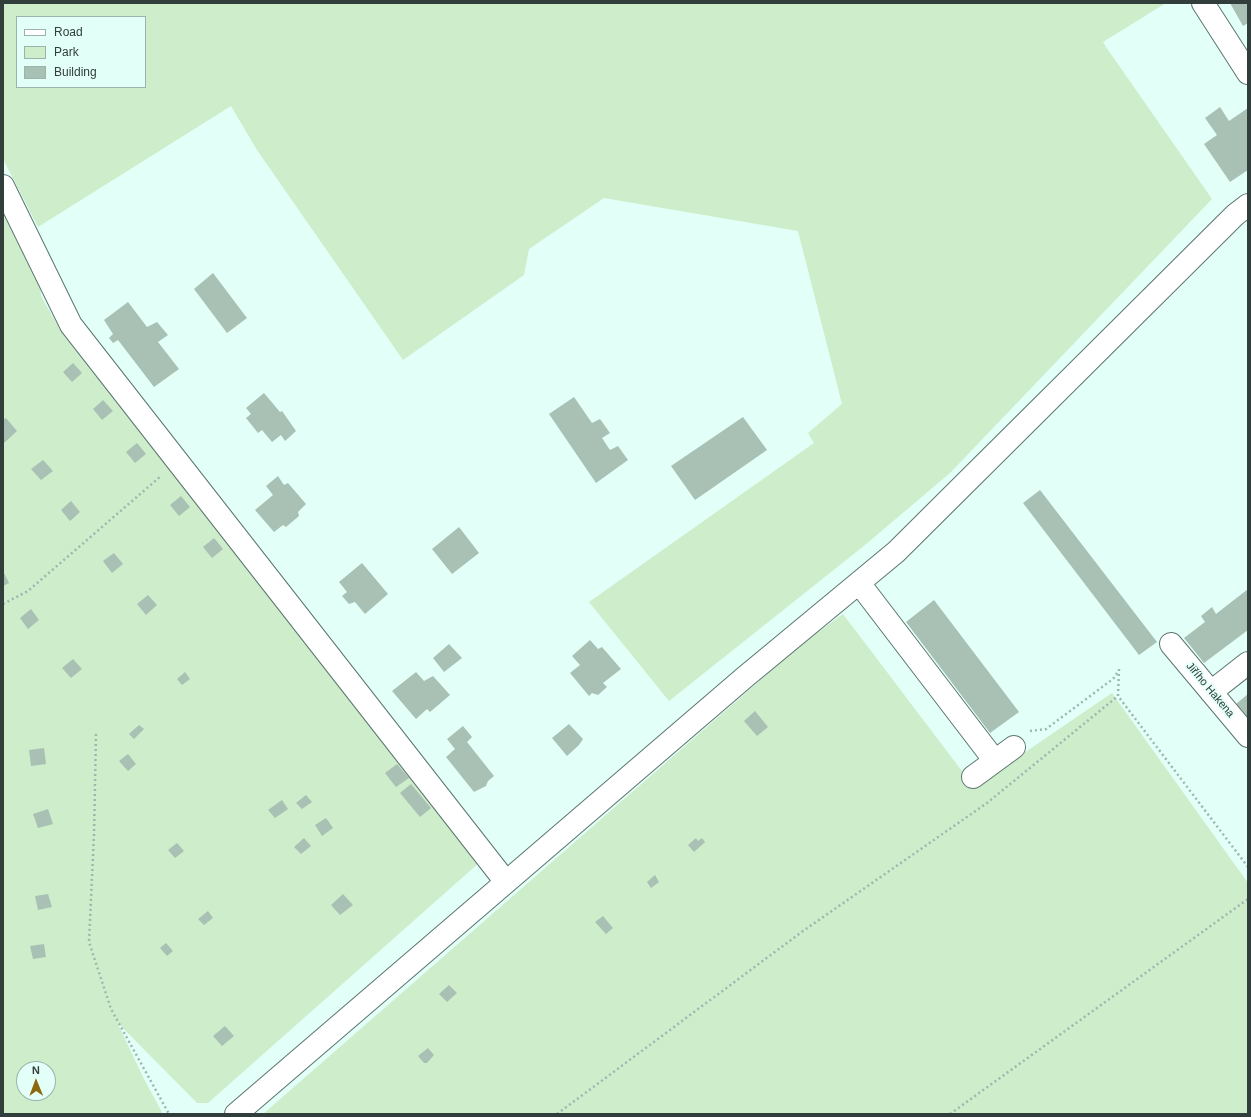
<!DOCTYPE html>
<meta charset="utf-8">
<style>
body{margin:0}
#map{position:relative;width:1251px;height:1117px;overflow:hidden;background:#e2fff8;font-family:Helvetica,sans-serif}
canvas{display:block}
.frame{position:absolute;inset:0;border:4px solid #323e3b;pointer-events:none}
.legend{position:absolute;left:16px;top:16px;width:130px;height:72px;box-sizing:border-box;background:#e2fff8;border:1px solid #9cb2ac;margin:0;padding:5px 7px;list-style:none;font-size:12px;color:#323e3b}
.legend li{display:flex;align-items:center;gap:8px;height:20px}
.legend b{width:20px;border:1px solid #9cb2ac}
.north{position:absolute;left:16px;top:1061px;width:40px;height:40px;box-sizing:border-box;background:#e2fff8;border:1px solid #9cb2ac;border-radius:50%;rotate:359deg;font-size:11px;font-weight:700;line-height:16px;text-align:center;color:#323e3b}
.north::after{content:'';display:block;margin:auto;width:14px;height:18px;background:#8e680c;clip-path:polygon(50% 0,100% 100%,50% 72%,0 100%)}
</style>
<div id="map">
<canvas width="1251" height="1117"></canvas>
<div class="frame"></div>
<ul class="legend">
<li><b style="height:5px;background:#fff"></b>Road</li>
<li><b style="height:11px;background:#ceedca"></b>Park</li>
<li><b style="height:11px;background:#a9c0b4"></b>Building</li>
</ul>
<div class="north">N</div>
</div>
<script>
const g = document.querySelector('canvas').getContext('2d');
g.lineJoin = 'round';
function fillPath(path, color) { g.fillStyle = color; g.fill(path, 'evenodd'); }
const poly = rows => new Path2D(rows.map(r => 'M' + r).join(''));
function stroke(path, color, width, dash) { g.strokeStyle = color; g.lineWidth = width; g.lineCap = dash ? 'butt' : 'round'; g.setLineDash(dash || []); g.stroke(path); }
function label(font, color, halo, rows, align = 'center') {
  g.font = font + ' Helvetica,sans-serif'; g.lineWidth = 3.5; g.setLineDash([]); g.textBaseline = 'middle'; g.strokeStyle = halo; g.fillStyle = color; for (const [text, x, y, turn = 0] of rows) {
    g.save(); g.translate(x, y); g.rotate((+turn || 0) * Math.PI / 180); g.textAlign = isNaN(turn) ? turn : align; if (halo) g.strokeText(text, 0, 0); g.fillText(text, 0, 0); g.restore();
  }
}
fillPath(poly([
 [3,3,1166,3,1103,42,1106,47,1212,199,950,473,865,545,669,701,589,602,814,443,808,433,842,404,798,231,604,198,529,249,524,275,403,360,257,150,231,106,38,227,3,159],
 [17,17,145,17,145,87,17,87],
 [3,208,40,281,41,296,64,336,480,862,208,1103,197,1103,117,1022,144,1079,162,1112,162,1114,3,1114],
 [24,1069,48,1069,48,1093,24,1093],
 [843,614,974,787,1112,693,1248,883,1248,1114,263,1114,803,643]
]), '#ceedca');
fillPath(poly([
 [1230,3,1248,3,1248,23,1243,26],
 [1220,107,1229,121,1248,108,1248,170,1230,182,1204,144,1217,135,1205,118],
 [213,273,247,318,227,333,194,289],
 [128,302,147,327,157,322,168,335,158,342,179,369,154,387,118,340,113,343,109,338,113,334,104,320],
 [73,363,82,373,72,382,63,372],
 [264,393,280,412,282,411,296,431,285,441,281,435,272,442,262,430,258,433,246,418,251,414,246,408],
 [574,397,592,423,600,419,610,433,602,438,610,450,618,446,628,460,596,483,549,414],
 [103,400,113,411,102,420,93,409],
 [743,417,767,450,695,500,671,466],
 [6,418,17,431,3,444,3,420],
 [137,443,146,454,135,463,126,452],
 [43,460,53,471,41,480,31,469],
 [278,476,284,485,288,483,306,504,298,512,299,516,286,527,283,525,274,532,255,510,273,495,266,486],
 [1040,490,1157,642,1139,655,1023,503],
 [181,496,190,507,179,516,170,505],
 [71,501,80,512,70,521,61,510],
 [459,527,479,553,452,574,432,549],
 [214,538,223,549,212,558,203,547],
 [114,553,123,564,112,573,103,561],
 [362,563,388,594,365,614,355,602,349,604,342,596,347,592,339,582],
 [3,571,9,583,3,586],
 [1248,589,1248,630,1204,663,1184,638,1205,622,1201,616,1212,607,1216,614],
 [148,595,157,605,146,615,137,604],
 [934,600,1019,712,990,733,906,622],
 [31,609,39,620,28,629,20,618],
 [590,640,598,649,602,647,621,669,603,683,607,687,598,695,592,693,589,696,570,673,580,665,572,656],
 [449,644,462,658,444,672,433,658],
 [73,659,82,669,71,678,62,668],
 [185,672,190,679,182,685,177,679],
 [416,672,424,681,433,676,450,695,430,712,427,709,416,719,392,691],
 [1248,694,1248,720,1236,704],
 [755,711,768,727,757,736,744,721],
 [569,724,583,739,579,745,567,756,552,738],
 [139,725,144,729,134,739,129,734],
 [463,726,472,737,467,742,494,776,488,781,486,786,474,792,446,757,455,749,447,739],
 [44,748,46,764,31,766,29,750],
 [128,754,136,764,128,771,119,761],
 [397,764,409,778,396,787,385,773],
 [411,784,431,808,420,817,400,793],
 [306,795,312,802,302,809,296,803],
 [282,800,288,809,275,818,268,810],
 [48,809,53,824,38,828,33,814],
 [326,818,333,828,322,836,315,825],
 [304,838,311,846,301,854,294,847],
 [696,838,698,841,702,838,705,842,694,852,688,845],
 [177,843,184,851,175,858,168,850],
 [655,875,659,882,651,888,647,882],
 [48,894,52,907,38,910,35,896],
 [343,894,353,905,340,915,331,905],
 [208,911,213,918,204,925,198,919],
 [603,916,613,928,606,934,595,922],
 [166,943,173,951,167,956,160,948],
 [44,944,46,957,33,959,30,946],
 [449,985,457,993,447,1002,439,994],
 [225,1026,234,1036,222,1046,213,1036],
 [428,1048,434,1055,427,1063,424,1063,418,1056]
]), '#a9c0b4');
const minor = poly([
 [1203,3,1248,73],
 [3,186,71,325,506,882],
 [859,583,995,761],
 [1171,644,1248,736],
 [1211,692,1248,663],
 [973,777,1014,747],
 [236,1114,745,677,896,552,1235,215,1248,205]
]);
stroke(minor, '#5c7570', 24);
stroke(poly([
 [3,604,28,591,161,476],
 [1119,669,1118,696,1248,867],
 [1030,731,1046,729,1113,679,1119,670],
 [96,734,94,835,89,942,111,1009,169,1114],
 [557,1114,803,931,987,803,1118,696],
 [950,1114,1248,899]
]), '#9fb5b0', 2.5, [2, 3]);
stroke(minor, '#fff', 22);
label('11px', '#323e3b', '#e2fff8', [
 ["Jiřího Hakena",1210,690,50]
]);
</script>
